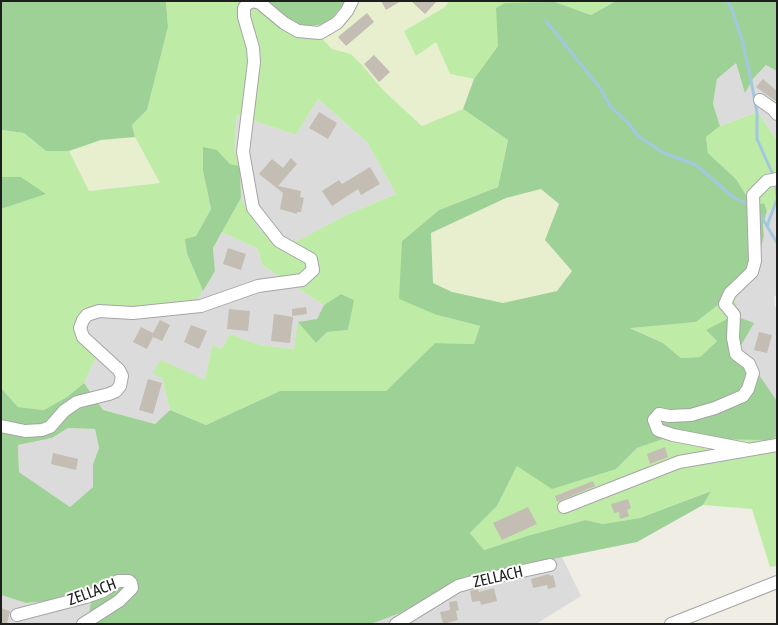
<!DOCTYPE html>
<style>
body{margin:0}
#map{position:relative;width:778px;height:625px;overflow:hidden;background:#f0ede4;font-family:"Asap Condensed",sans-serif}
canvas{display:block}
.frame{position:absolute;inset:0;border:2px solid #1e1e1e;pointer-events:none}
</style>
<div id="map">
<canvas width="778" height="625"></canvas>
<div class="frame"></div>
</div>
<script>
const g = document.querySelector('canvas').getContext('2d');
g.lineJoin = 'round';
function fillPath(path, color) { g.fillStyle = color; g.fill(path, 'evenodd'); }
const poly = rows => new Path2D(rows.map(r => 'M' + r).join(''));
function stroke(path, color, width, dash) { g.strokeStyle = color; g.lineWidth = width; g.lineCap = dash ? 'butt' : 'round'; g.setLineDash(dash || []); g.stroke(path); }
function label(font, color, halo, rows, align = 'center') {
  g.font = font + ' "Asap Condensed",sans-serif'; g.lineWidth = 4; g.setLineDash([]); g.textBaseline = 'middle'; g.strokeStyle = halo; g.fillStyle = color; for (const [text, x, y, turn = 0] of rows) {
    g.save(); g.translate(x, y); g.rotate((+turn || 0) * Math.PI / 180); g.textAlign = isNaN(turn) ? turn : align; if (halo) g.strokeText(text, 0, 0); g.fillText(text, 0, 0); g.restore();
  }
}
fillPath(poly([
 [736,62,740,77,753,79,767,64,777,71,777,141,758,112,720,126,713,104,717,79],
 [318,99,367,142,396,194,346,215,297,241,260,231,241,198,240,166,234,148,237,115,296,135],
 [777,207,777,294,774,297,775,307,777,308,777,401,740,347,735,296,764,236,763,225,767,211],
 [222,232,258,249,262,265,324,305,317,319,294,349,260,345,230,334,222,349,212,345,205,380,162,378,170,410,155,424,103,410,84,383,97,355,75,322,84,307,137,309,195,301,215,271,213,248],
 [68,428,95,429,99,448,93,464,93,487,70,507,19,472,18,445,52,438],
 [562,557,581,596,536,624,371,624,400,613,464,577],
 [93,589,89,614,77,624,1,624,1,595,26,603,59,600]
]), '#dcdbdb');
fillPath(poly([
 [346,1,449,1,445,7,404,31,416,56,436,42,450,74,474,79,463,109,423,126,383,90,362,65,351,54,332,49,311,27,334,16],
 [135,137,160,183,89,191,69,151,101,140],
 [541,189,559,205,545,240,572,271,557,291,503,303,452,292,433,283,431,233,506,198]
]), '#e8efce');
fillPath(poly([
 [166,1,265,1,311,27,332,49,351,54,362,65,383,90,422,126,463,109,508,140,498,187,439,210,402,241,437,315,480,326,474,344,435,343,386,391,280,391,206,425,170,410,162,378,152,373,161,360,205,380,212,345,222,349,230,334,260,345,294,349,298,322,316,343,327,332,348,330,353,300,341,294,324,305,262,265,258,249,222,232,241,198,260,231,297,241,346,215,396,194,367,142,318,99,296,135,237,115,234,148,240,166,230,164,217,150,203,171,211,209,196,236,186,239,187,254,203,291,195,301,137,309,84,307,75,322,97,355,84,383,67,397,44,410,18,407,1,388,1,209,45,194,21,177,1,177,2,130,24,133,46,151,69,151,89,191,160,183,135,137,132,125,147,110,168,27],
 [449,1,616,1,591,15,555,2,498,46,474,79,450,74,436,42,416,56,404,31,445,7],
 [758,112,777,141,777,207,767,211,764,203,759,204,749,200,736,179,708,153,706,137,720,126],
 [735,296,738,317,706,330,717,341,700,357,681,358,663,343,629,327,696,322,718,305],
 [777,437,777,566,770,567,752,509,703,505,710,491,640,518,603,524,585,520,527,536,484,550,470,533,497,506,517,466,616,469,637,448,663,439,767,440]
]), '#beeca7');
fillPath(poly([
 [1,1,166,1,168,27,147,110,132,125,135,137,101,140,69,151,46,151,24,133,2,130,1,134],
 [265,1,346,1,327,24,296,27],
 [616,1,777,1,777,71,766,65,753,79,745,93,736,63,717,79,713,104,720,126,706,137,708,153,736,179,749,200,759,204,764,203,767,211,763,225,764,236,760,251,735,296,718,305,696,322,630,328,663,343,681,358,700,357,717,341,706,330,727,319,738,317,754,323,740,347,777,401,777,437,767,440,663,439,637,448,616,469,552,489,517,466,497,506,470,533,484,550,527,536,585,520,603,524,640,518,711,491,703,505,637,542,464,577,400,613,371,624,77,624,89,614,93,589,59,600,26,603,1,595,1,388,18,407,44,410,67,397,84,383,103,410,155,424,170,410,206,425,280,391,386,391,435,343,474,344,480,326,437,315,399,299,402,241,439,210,498,187,508,140,463,109,474,79,498,46,496,8,505,3,555,2,591,15],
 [541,189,559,204,545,240,572,271,557,291,503,303,452,292,433,283,431,233,506,198],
 [68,428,95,429,99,448,93,464,93,487,70,507,19,472,18,445,52,438],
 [203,147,217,150,230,164,240,166,241,198,213,248,215,271,203,291,187,254,185,239,196,236,211,209,203,171],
 [1,177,21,177,46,194,1,209],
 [341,294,354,300,348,330,327,332,316,343,298,322,317,319,324,305]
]), '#9ed196');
stroke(poly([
 [727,1,731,7,742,40,750,75,757,113,757,139,774,177],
 [546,21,600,88,610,106,629,124,638,136,662,152,696,165,733,197,751,206],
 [776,188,777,197],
 [777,199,767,226,777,243],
 [758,212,767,226]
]), '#a2c8df', 3);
fillPath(poly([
 [381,1,401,1,386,10],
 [411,1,437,1,425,14],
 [367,13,374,22,346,46,338,37],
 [374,55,390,72,379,82,364,64],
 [763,79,777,91,777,102,756,87],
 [319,112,337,123,328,139,309,128],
 [291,158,297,164,278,186,301,191,300,197,304,198,301,212,297,212,297,214,280,209,283,193,259,174,272,159,283,168],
 [370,167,380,184,361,195,358,189,332,206,322,191,339,180,342,184],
 [228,248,246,254,241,270,223,264],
 [306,307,307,314,292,316,292,309],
 [229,309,250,311,248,331,227,329],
 [274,314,293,317,290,343,271,341],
 [160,320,170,325,162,341,153,337,147,349,133,342,141,327,153,333],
 [191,325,207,331,199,349,184,342],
 [759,332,772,335,767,353,754,350],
 [148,379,162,383,153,414,139,410],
 [665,447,668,457,650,464,647,454],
 [53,453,78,459,76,470,51,464],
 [593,481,595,486,557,502,555,496],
 [628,499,631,508,627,510,629,516,620,519,619,512,614,513,611,504],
 [528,507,537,524,502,540,493,523],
 [549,574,550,576,553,575,556,587,548,589,547,585,533,588,531,579],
 [494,588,497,601,481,605,480,601,472,602,470,591,478,589,479,592],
 [457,601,459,610,456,611,458,620,443,624,440,612,450,610,449,602],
 [1,608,10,611,7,624,1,624]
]), '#c4bdb3');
const minor = poly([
 [760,100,773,109,777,114],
 [1,426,25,431,42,430,50,427,64,411,77,402,109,394,116,391,120,386,122,376,119,370,83,337,80,328,83,320,87,315,99,311,133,313,201,306,258,286,302,280,313,270,311,259,279,241,253,208,243,152,254,62,253,48,244,17,244,8,247,4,253,1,260,3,284,23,298,31,320,33,337,23,347,11,352,1],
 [746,449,673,435,658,430,654,420,659,414,669,416,691,415,715,408,743,396,748,389,753,373,749,364,736,354,733,338,734,315,725,304,730,293,752,272,755,261,753,195,767,181,777,179],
 [564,507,679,462,777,445],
 [17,615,86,597,103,591,118,581,129,581,131,583,132,588,119,601,83,624],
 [396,624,458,586,476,581,550,565],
 [671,624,777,582]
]);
stroke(minor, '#a5a5a5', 14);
stroke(minor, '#fff', 12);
label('16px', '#1e1e1e', '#fff', [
 ["ZELLACH",498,577,-13],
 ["ZELLACH",92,592,-20]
]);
</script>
